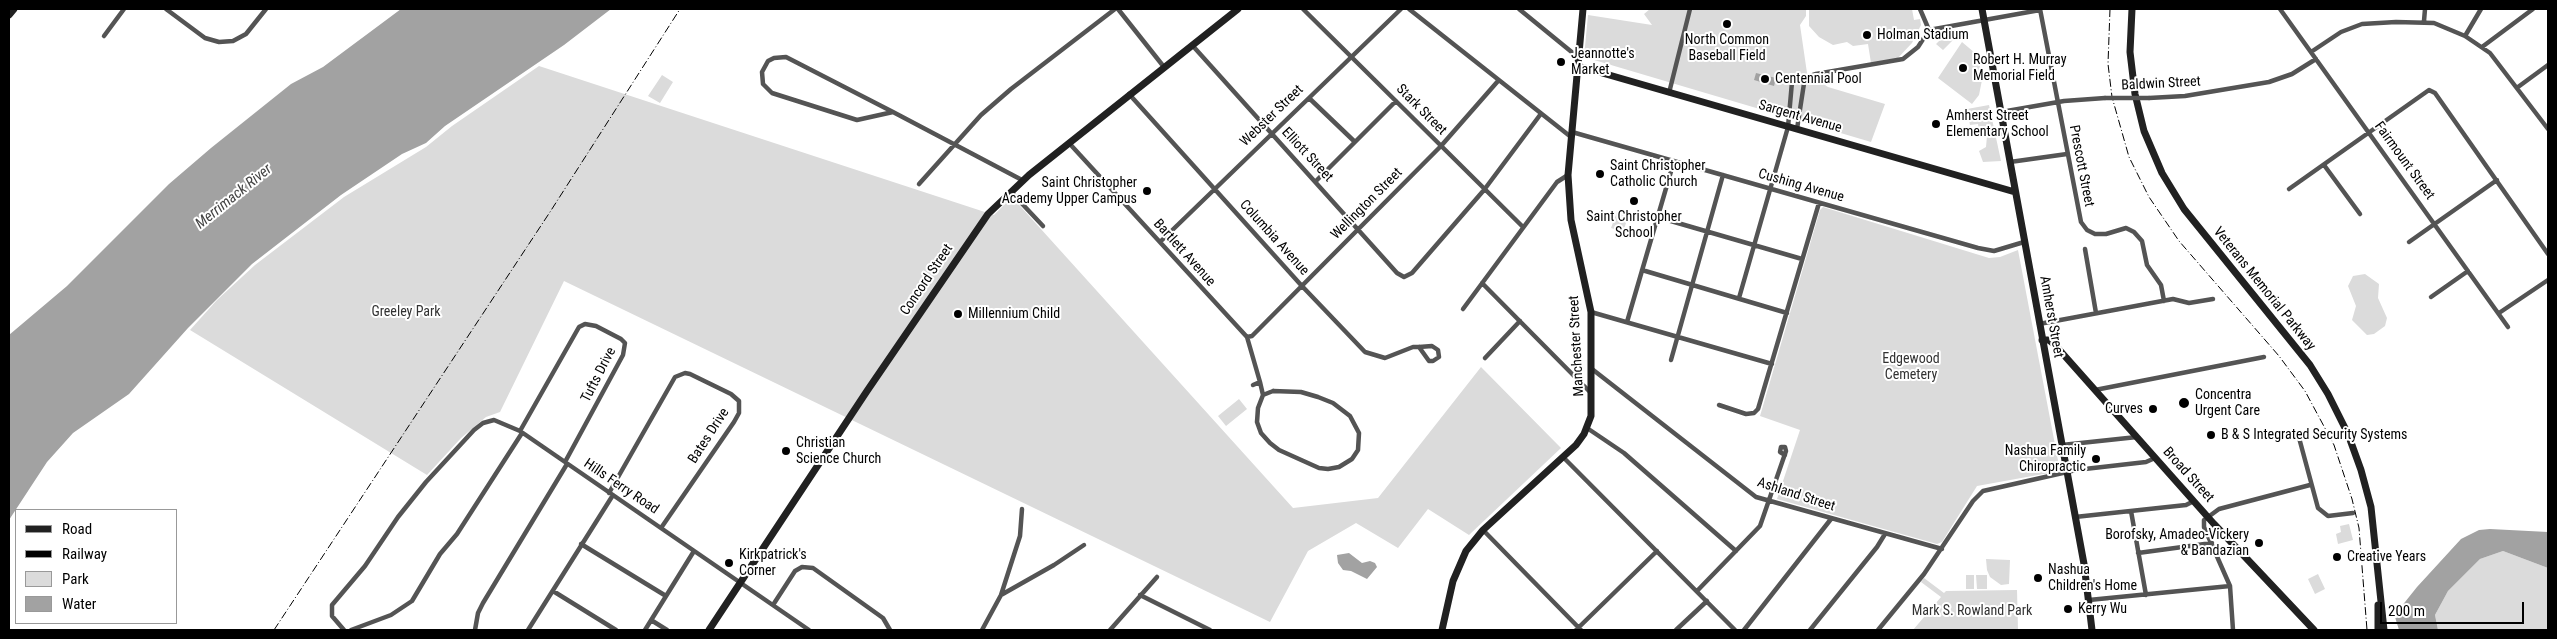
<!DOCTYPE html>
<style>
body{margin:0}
#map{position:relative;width:2557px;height:639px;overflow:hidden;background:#fff;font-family:"Roboto Condensed",sans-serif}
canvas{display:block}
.frame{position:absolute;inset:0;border:10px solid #000;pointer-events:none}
.legend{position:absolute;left:15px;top:509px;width:162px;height:115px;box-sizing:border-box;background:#fff;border:1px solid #999;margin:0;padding:6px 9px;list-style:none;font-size:15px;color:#000}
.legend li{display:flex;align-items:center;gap:10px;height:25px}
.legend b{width:25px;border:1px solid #999}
.scale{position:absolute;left:2380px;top:602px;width:144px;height:22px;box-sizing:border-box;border:2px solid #000;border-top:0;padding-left:6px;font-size:15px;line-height:18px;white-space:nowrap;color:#000;-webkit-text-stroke:4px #fff;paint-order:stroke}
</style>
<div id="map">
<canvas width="2557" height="639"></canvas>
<div class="frame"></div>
<ul class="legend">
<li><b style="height:6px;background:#212121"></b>Road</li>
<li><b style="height:6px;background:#000"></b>Railway</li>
<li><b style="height:14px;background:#dbdbdb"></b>Park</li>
<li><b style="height:14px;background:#a2a2a2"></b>Water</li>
</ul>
<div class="scale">200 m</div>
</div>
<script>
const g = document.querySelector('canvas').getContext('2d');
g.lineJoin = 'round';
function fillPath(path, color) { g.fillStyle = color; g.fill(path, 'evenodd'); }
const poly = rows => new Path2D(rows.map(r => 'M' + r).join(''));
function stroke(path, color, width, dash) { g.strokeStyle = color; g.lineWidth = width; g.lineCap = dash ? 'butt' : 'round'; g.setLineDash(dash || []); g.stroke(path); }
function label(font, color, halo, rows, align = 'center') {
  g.font = font + ' "Roboto Condensed",sans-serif'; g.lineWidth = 4; g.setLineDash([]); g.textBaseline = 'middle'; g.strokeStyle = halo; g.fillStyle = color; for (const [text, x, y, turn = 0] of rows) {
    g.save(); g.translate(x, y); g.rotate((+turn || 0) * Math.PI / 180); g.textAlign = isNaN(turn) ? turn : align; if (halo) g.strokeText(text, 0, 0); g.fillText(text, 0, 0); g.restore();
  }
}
fillPath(poly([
 [1650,9,1806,9,1806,16,1800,25,1807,73,1828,87,1885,104,1871,142,1584,57,1588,15,1652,25,1644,14],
 [1809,9,1912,9,1914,20,1920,19,1921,25,1912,43,1897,59,1871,63,1868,44,1853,46,1847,42,1833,45,1819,37,1809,26],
 [1947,33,1954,39,1943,50,1936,44],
 [1962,42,1975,53,1983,75,1979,95,1972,104,1938,78],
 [539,66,994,215,1012,197,1293,508,1378,498,1481,367,1561,448,1469,535,1428,509,1398,548,1356,523,1308,551,1270,622,564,281,500,412,486,417,461,438,427,475,190,330,217,300,255,265,344,197,426,147,452,126],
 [662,75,673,82,660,103,648,96],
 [1989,105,2001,161,1983,162,1979,151,1986,147,1987,136,1980,137,1978,124,1970,125,1967,109],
 [1823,207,1989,258,2000,257,2018,250,2060,471,1977,486,1942,542,1937,544,1777,499,1800,430,1760,416,1820,210],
 [1617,212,1628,217,1623,232,1611,228],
 [2365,274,2379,284,2378,298,2387,318,2385,326,2374,334,2367,335,2352,320,2356,306,2348,286,2353,276],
 [1239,399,1247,409,1226,426,1218,416],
 [2349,524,2353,540,2338,544,2336,534,2341,532,2340,526],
 [2503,551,2548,568,2548,630,2438,630,2435,615,2448,591,2480,559],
 [1986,559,2010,560,2009,584,2001,585,1990,577,1987,570],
 [2318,574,2325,589,2315,594,2308,579],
 [1966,575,1974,575,1974,589,1966,589],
 [1976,575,1987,575,1987,589,1977,589],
 [1924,578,1944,593,1946,591,2017,590,2018,630,1913,630,1941,597,1921,582]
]), '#dbdbdb');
fillPath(poly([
 [401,9,611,9,564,45,445,126,426,143,402,154,341,195,252,264,188,328,129,394,73,433,47,462,9,520,9,335,67,286,169,184,211,148,291,84,323,67],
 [1756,73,1776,78,1774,86,1754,80],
 [2490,529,2548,532,2548,568,2503,551,2480,559,2448,591,2435,615,2438,630,2399,630,2395,617,2397,612,2417,587,2461,539,2479,530],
 [1349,553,1362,563,1370,561,1375,563,1377,567,1367,579,1351,571,1343,570,1338,563,1337,555]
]), '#a2a2a2');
stroke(poly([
 [166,9,205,38,219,42,233,41,246,34,266,9],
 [1118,9,1164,67],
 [1303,9,1523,227],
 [1409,9,1571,137],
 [1519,9,1579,58],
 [1920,9,1929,30],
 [2040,9,2081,222,2087,230,2095,234,2106,234,2126,228,2134,232,2142,241,2147,265,2161,285,2164,301],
 [2280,9,2508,327],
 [2424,21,2425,9],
 [1929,30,2040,10],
 [104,36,124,9],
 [2465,36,2481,9],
 [1192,45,1397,273,1404,277,1412,273,1484,190,1540,115],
 [2482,47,2533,9],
 [2311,52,2341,32,2362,24,2396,22,2434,23,2465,36,2490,53,2548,129],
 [2518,87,2548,65],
 [1669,93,1690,9],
 [1129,94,1301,285,1365,352,1385,358,1413,347,1419,347,1432,346,1438,350,1439,357,1433,361,1429,361,1419,347],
 [1309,98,1355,142],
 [2149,98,2185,96,2269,82,2292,74,2316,59],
 [893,112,786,57,774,58,768,61,762,72,763,84,772,93,857,120,893,112,1022,180],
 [2001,112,2064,101,2105,98],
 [1797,129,1805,77],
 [1572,132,1978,248,1994,251,2024,242],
 [1069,143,1247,337,1260,382,1253,385],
 [2010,162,2067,154],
 [2324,165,2360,214],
 [1316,181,1396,101],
 [919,184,981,115,1011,89,1115,9],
 [2289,189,2429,90,2435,93,2548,254],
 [1011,192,1043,226],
 [1657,217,1802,259],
 [1160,242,1401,9],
 [2409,242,2497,180],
 [2085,249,2096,313],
 [1642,270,1787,313],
 [1482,283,1590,392],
 [2431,297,2468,271],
 [1739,298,1788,127,1792,82,1816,74,1903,59,1918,47,1929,30],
 [1463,309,1557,182,1568,175],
 [1591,312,1772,364],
 [2499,313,2548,280],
 [1627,322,1674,161],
 [2039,324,2173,299,2189,303,2213,299],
 [1247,337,1252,336,1441,146,1498,81],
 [1485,358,1520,321],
 [1671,360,1723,175],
 [1592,369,1756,497,1942,549],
 [1260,382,1263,395],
 [2095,390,2264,357],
 [1273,391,1301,392,1318,397,1333,403,1350,416,1359,433,1358,450,1352,459,1339,467,1328,469,1319,468,1279,450,1270,443,1261,433,1257,422,1258,408,1263,395,1273,391],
 [1719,405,1746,414,1754,413,1758,409,1819,203],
 [1587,428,1624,453,1736,551],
 [520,431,579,327,585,324,596,326,621,339,625,343,623,355,565,462],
 [2298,434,2318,508,2328,516,2353,513],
 [2062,445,2137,437],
 [1563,457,1735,630],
 [609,493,675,377,685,373,690,374,731,394,739,401,739,413,734,422,661,528],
 [2131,511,2146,595],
 [2075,517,2186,505,2194,501],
 [1483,530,1581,630],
 [581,544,666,596],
 [2138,553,2212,543],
 [553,591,616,630],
 [1697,591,1760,526,1786,451,1785,447,1781,447,1780,452,1785,455],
 [1001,595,1054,565,1084,545],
 [1140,595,1210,630],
 [2089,600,2230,586],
 [773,605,795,571,802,567,813,568,883,618,890,630],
 [651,620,667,630],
 [344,630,332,616,332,605,365,566,398,517,426,482,474,430,483,423,494,420,520,431,809,630],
 [351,630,391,615,412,601,440,554,457,534,522,433],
 [475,630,478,613,483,603,567,464],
 [528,630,613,495],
 [645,630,694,551],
 [982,630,1001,595,1020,536,1022,509],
 [1110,630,1157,577],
 [1576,630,1657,551],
 [1676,630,1707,601],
 [1744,630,1831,519],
 [1810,630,1877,547,1885,534],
 [1878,630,1924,574,1973,501,1983,491,2076,470,2146,462,2155,458],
 [2233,630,2230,586,2204,527,2204,520,2219,509,2310,485]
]), '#545454', 4.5);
stroke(poly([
 [1982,9,2084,564,2092,630],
 [2132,9,2130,52,2135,94,2144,131,2162,173,2184,209,2310,365,2328,394,2348,434,2361,470,2371,507,2384,630],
 [9,15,14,9],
 [1578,66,2015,192],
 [2042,340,2049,340,2055,345,2214,524,2314,630],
 [2378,605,2378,630],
 [709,630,867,391,988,214,1029,175,1238,9],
 [1442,630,1453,581,1466,551,1483,530,1576,445,1584,434,1591,416,1591,312,1571,220,1568,175,1583,9]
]), '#212121', 7);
stroke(poly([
 [2110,9,2108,64,2112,97,2129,157,2149,197,2179,241,2279,356,2305,391,2334,445,2352,499,2359,528,2367,630],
 [274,630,550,212,680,9]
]), '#000', 1, [8, 2.5, 1, 2.5]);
stroke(poly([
 [2105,98,2149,98]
]), '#545454', 4.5);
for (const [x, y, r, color] of [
 [1727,24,5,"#000"],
 [1867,35,5,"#000"],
 [1561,62,5,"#000"],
 [1963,68,5,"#000"],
 [1765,79,5,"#000"],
 [1936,124,5,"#000"],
 [1600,174,5,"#000"],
 [1147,191,5,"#000"],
 [1634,201,5,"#000"],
 [958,314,5,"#000"],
 [2184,403,6,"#000"],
 [2153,409,5,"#000"],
 [2211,435,5,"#000"],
 [786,451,5,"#000"],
 [2096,459,5,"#000"],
 [2259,543,5,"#000"],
 [2337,557,5,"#000"],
 [729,563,5,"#000"],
 [2038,578,5,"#000"],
 [2068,609,5,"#000"]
]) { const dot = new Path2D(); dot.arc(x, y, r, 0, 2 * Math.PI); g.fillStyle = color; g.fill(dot); stroke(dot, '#fff', 2); }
label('14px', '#000', '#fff', [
 ["Holman Stadium",1877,35],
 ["North Common",1727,40,"center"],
 ["Baseball Field",1727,56,"center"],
 ["Jeannotte's",1571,54],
 ["Market",1571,70],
 ["Robert H. Murray",1973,60],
 ["Memorial Field",1973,76],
 ["Centennial Pool",1775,79],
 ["Amherst Street",1946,116],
 ["Elementary School",1946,132],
 ["Saint Christopher",1610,166],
 ["Catholic Church",1610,182],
 ["Saint Christopher",1137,183,"right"],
 ["Academy Upper Campus",1137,199,"right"],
 ["Saint Christopher",1634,217,"center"],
 ["School",1634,233,"center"],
 ["Millennium Child",968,314],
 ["Concentra",2195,395],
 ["Urgent Care",2195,411],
 ["Curves",2143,409,"right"],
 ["B & S Integrated Security Systems",2221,435],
 ["Christian",796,443],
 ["Science Church",796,459],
 ["Nashua Family",2086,451,"right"],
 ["Chiropractic",2086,467,"right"],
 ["Borofsky, Amadeo-Vickery",2249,535,"right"],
 ["& Bandazian",2249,551,"right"],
 ["Kirkpatrick's",739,555],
 ["Corner",739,571],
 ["Creative Years",2347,557],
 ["Nashua",2048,570],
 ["Children's Home",2048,586],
 ["Kerry Wu",2078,609]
], 'left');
label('14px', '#000', '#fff', [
 ["Baldwin Street",2161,84,-3],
 ["Stark Street",1421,110,45],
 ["Webster Street",1272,116,-44],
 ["Sargent Avenue",1800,117,16],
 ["Elliott Street",1307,155,47],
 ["Fairmount Street",2404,161,54],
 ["Prescott Street",2081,166,79],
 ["Cushing Avenue",1801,186,16],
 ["Wellington Street",1367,204,-45],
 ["Columbia Avenue",1274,238,48],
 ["Bartlett Avenue",1184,253,48],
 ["Concord Street",927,280,-56],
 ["Veterans Memorial Parkway",2264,289,51],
 ["Amherst Street",2051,317,80],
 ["Manchester Street",1577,346,-93],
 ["Tufts Drive",599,375,-63],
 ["Bates Drive",709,436,-57],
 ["Broad Street",2188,475,48],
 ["Hills Ferry Road",621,487,34],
 ["Ashland Street",1796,495,18]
]);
label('14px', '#323232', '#fff', [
 ["Greeley Park",406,312],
 ["Edgewood",1911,359],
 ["Cemetery",1911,375],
 ["Mark S. Rowland Park",1972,611]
]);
label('italic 15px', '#434343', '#fff', [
 ["Merrimack River",234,197,-39]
]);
</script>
